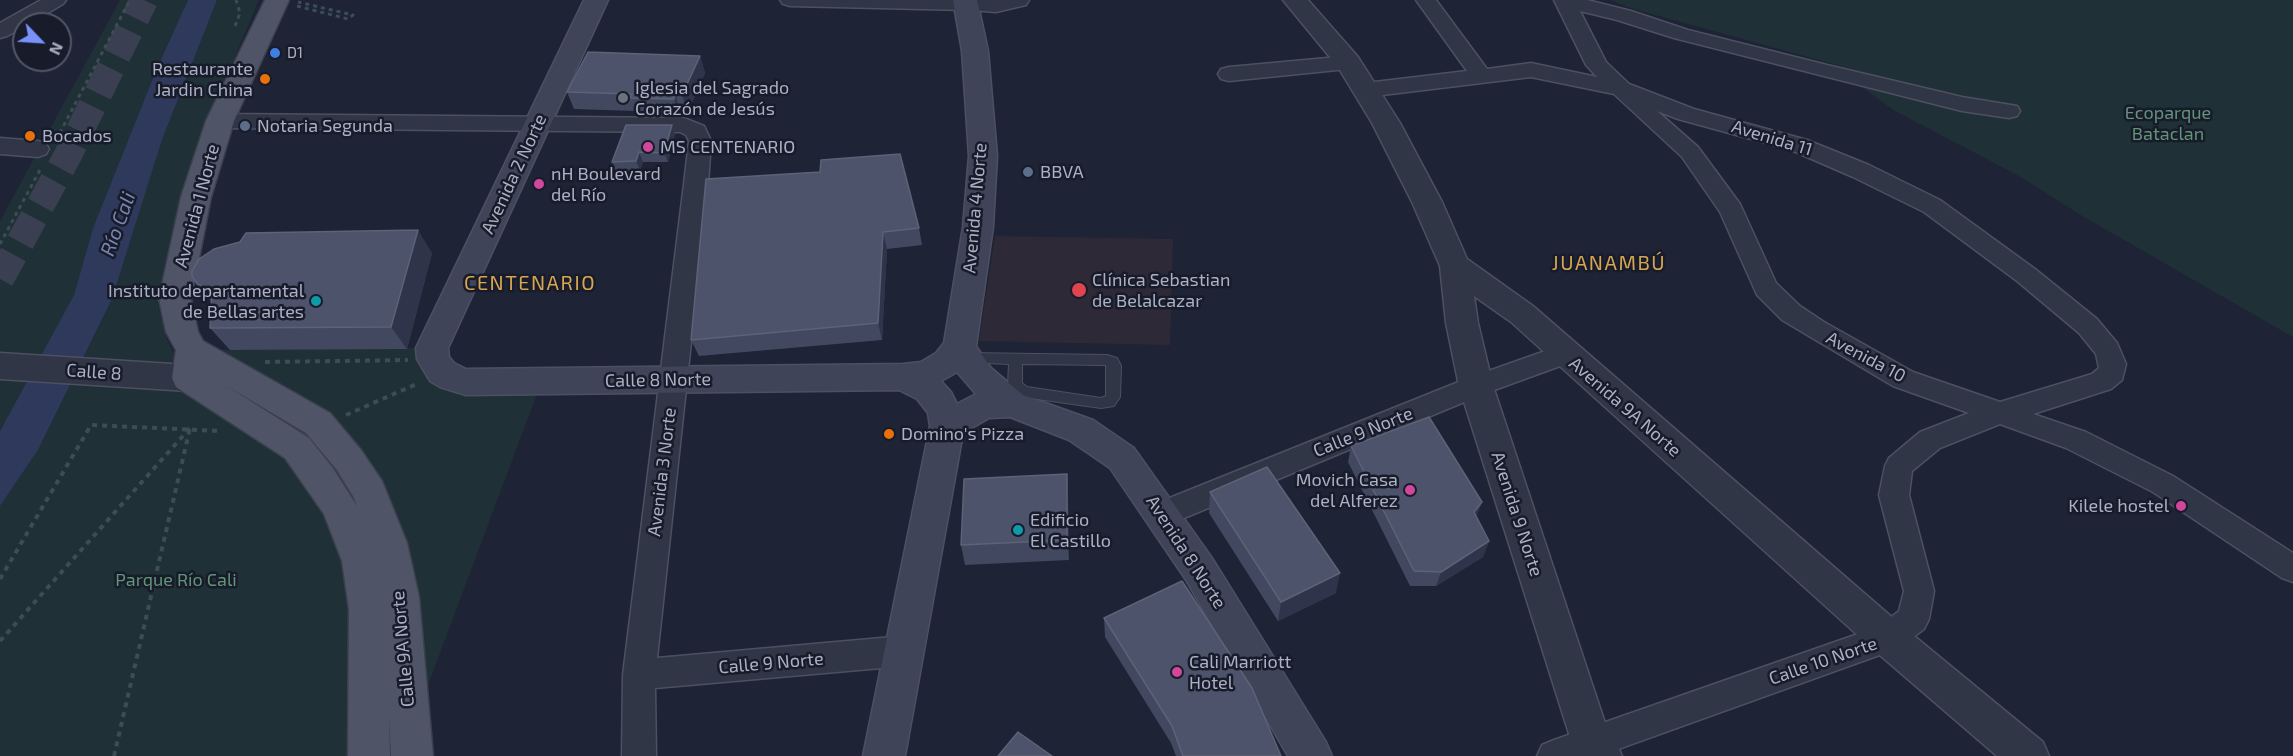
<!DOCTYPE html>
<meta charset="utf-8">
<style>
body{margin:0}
#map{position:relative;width:2293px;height:756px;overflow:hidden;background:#1e2336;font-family:"Exo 2",sans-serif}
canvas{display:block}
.north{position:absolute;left:12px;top:12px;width:60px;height:60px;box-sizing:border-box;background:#171b2a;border:2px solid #525768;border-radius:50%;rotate:115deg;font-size:16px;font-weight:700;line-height:24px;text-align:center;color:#abb0c4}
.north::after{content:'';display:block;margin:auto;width:21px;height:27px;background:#7891fb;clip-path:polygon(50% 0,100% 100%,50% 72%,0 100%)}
</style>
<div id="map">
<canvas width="2293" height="756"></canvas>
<div class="north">N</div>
</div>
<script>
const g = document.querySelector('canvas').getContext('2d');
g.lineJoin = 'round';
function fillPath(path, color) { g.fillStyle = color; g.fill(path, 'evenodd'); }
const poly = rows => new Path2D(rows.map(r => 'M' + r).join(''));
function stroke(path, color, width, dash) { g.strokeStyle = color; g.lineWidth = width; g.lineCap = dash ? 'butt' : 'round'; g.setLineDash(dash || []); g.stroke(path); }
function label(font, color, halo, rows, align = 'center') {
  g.font = font + ' "Exo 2",sans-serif'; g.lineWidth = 5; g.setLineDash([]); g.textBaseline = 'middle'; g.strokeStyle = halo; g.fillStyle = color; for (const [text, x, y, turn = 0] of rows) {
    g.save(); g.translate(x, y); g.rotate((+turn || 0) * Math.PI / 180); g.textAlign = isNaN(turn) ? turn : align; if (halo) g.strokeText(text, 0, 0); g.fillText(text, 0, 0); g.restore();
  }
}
fillPath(poly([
 [995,236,1173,239,1170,345,979,341]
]), '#2e2937');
fillPath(poly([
 [120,0,188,0,157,68,93,228,74,295,0,431,0,221],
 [217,0,259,0,208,121,158,305,167,339,175,357,170,365,82,361,112,299,162,140],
 [1610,0,2293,0,2293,337,2084,217,2019,176,1895,111,1863,88,1862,72,1634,9],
 [432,348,433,359,537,394,409,736,349,459,192,350],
 [76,372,188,378,290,443,340,508,369,756,0,756,0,506,38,450]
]), '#203037');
fillPath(poly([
 [188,0,217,0,162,140,112,299,38,450,0,506,0,431,74,295,93,228,157,68]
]), '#2f395c');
stroke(poly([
 [0,279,68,155,144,0]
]), '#3a3f52', 28, [28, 14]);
const service = poly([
 [968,353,1107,355,1117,358,1121,366,1120,397,1114,406,1101,408,1023,397,1018,396,1008,385,1009,364,963,362,961,358,968,353],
 [1022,364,1106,365,1106,396,1101,398,1027,387,1022,383,1022,364]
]);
const minor = poly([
 [41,0,66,0,63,4,29,24,24,24,24,27,7,36,0,38,0,23,41,0],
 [780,0,973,0,976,4,973,8,966,10,790,6,783,4,780,0],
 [1416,0,1436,0,1487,69,1531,63,1597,77,1586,65,1554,0,1587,0,1631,11,1688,30,1827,65,1962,97,2017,106,2020,111,2017,116,2009,118,1962,111,1674,38,1617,20,1580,11,1606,62,1629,84,1694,109,1807,140,1869,165,1940,200,2035,269,2097,319,2117,343,2126,364,2122,380,2111,389,2033,414,2086,432,2173,476,2293,553,2293,582,2282,578,2153,492,2066,448,2000,424,1940,448,1912,471,1909,495,1934,591,1929,619,1924,629,1899,648,1599,756,1537,756,1542,745,1554,740,1878,627,1899,611,1904,591,1879,495,1885,466,1889,458,1920,432,1969,413,1893,386,1782,320,1757,295,1720,212,1682,157,1614,94,1531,77,1366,97,1358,95,1355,90,1358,85,1366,83,1467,71,1416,0],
 [1657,111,1678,119,1791,150,1853,177,1924,212,2017,281,2079,333,2096,354,2099,368,2092,374,2000,402,1913,372,1824,322,1800,306,1776,283,1740,204,1698,147,1657,111],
 [1349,56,1357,58,1360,63,1357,68,1229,81,1221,79,1218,74,1221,69,1229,67,1349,56],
 [220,114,684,118,704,126,711,141,708,184,657,658,904,636,915,641,920,651,915,661,904,666,655,688,656,756,622,756,623,675,684,184,689,141,686,135,680,132,220,128,212,126,209,121,212,116,220,114],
 [0,138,38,141,46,144,49,149,46,154,38,157,0,154,0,138],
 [1565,344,1574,347,1578,354,1574,361,1486,393,1172,523,1162,526,1152,523,1147,514,1152,505,1466,379,1565,344]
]);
const tertiary = poly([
 [956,0,1029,0,1026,5,996,12,957,9,953,4,956,0],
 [1283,0,1308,0,1358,57,1400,123,1442,202,1467,259,1533,306,1902,626,2043,742,2049,756,1997,756,1874,650,1511,322,1474,296,1478,323,1493,386,1608,732,1616,742,1622,756,1576,756,1459,386,1446,323,1440,266,1412,202,1372,123,1338,67,1283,0],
 [0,353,188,365,200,369,204,378,200,387,188,391,0,379,0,353]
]);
const secondary = poly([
 [584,0,608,0,448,348,449,357,454,363,466,369,903,364,921,362,936,353,944,343,963,227,969,156,962,51,953,0,977,0,988,51,997,156,993,227,976,346,991,368,1023,395,1093,420,1134,448,1212,558,1326,742,1332,756,1288,756,1186,580,1110,468,1069,440,1010,417,989,418,963,433,905,756,863,756,930,426,928,413,917,399,899,390,466,395,440,387,430,381,417,359,416,348,584,0],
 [957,372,976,394,957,404,951,392,941,381,957,372]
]);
const primary = poly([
 [265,0,289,0,234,121,211,197,191,299,198,332,203,341,330,413,361,450,382,481,407,543,419,597,433,756,391,756,389,715,390,756,348,756,349,609,342,561,324,514,285,458,176,387,172,378,176,350,166,332,159,299,181,197,206,121,265,0],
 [225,385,306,433,337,470,353,496,357,506,332,467,309,438,225,385]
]);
stroke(service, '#4c5062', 2);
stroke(minor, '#4c5062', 3);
stroke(tertiary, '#4c5062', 3);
stroke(secondary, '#4c5062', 3);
stroke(primary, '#3b3f50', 3);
stroke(poly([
 [297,6,348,19,353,15,298,2],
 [235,26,240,13,236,0],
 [56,140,130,0],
 [0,244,41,168]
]), '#3d4d54', 3, [4, 4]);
stroke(poly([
 [265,362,408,360],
 [346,415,419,383],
 [0,579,91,425,220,431],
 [0,641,190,428],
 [114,756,190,428]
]), '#3d4d54', 4, [5, 5]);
fillPath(service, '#313646');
fillPath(minor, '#313646');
fillPath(tertiary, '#313646');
fillPath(secondary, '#3f4459');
fillPath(primary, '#4f5467');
fillPath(poly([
 [700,56,705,73,688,112,681,112,680,116,637,115,635,111,574,109,567,92],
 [672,125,675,134,668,162,643,162,640,170,616,172,612,162],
 [706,179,919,228,922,245,887,249,882,340,699,356,691,340],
 [432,253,407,349,230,350,210,328,211,301,198,285],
 [1351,446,1482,502,1476,517,1489,541,1483,557,1436,586,1410,586,1348,462],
 [1067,474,1068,495,1069,560,965,565,961,545],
 [1210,492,1336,593,1278,621,1209,513],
 [1104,618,1281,756,1176,756,1171,743,1105,637]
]), '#42485f');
fillPath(poly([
 [700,56,705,73,688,112,682,95],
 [675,95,681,112,680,116,674,99],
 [672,125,675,134,668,162,664,153],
 [639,152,643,162,640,170,636,161],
 [418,230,432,253,407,349,391,327],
 [883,232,887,249,882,340,878,323],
 [1067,474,1068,495,1069,560,1067,540],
 [1482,502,1476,518,1474,512],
 [1489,541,1483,557,1436,586,1441,572],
 [1340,573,1336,593,1278,621,1281,602]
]), '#2f344a');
const building = poly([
 [588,52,700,56,682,95,675,95,674,99,630,98,632,94,567,92,588,52],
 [626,125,672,125,664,153,639,152,636,161,612,162,626,125],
 [900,154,919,228,883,232,878,323,691,340,706,179,820,172,821,160,900,154],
 [418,230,391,327,210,328,212,289,198,285,192,276,192,271,199,259,214,249,240,242,246,233,418,230],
 [1429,417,1482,502,1474,512,1489,541,1441,572,1414,571,1351,446,1429,417],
 [1267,467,1340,573,1281,602,1210,492,1267,467],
 [1067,474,1067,540,961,545,964,479,1067,474],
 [1182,581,1252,688,1281,756,1183,756,1172,726,1104,618,1182,581],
 [1018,732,1052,756,998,756,1018,732]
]);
fillPath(building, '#4d536a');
stroke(building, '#5c6278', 1.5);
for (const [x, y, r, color] of [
 [275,53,6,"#3f7fe0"],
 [265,79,6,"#e8710a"],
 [623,98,6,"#6b7280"],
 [245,126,6,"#5c6f8a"],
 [30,136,6,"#e8710a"],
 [648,147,6,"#d1479c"],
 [1028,172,6,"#5c6f8a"],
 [539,184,6,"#d1479c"],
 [1079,290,8,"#e0444e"],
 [316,301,6,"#0f9aa8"],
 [889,434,6,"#e8710a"],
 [1410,490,6,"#d1479c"],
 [2181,506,6,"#d1479c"],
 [1018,530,6,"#0f9aa8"],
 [1177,672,6,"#d1479c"]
]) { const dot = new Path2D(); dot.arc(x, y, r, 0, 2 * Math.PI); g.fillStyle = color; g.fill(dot); stroke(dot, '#171b2a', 2); }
label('15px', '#abb0c4', '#171b2a', [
 ["D1",287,53]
], 'left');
label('18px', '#abb0c4', '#171b2a', [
 ["Restaurante",253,69,"right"],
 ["Jardin China",253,90,"right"],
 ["Iglesia del Sagrado",635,88],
 ["Corazón de Jesús",635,109],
 ["Notaria Segunda",257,126],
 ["Bocados",42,136],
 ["MS CENTENARIO",660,147],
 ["BBVA",1040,172],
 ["nH Boulevard",551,174],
 ["del Río",551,195],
 ["Clínica Sebastian",1092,280],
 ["de Belalcazar",1092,301],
 ["Instituto departamental",304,291,"right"],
 ["de Bellas artes",304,312,"right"],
 ["Domino's Pizza",901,434],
 ["Movich Casa",1398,480,"right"],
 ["del Alferez",1398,501,"right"],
 ["Kilele hostel",2169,506,"right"],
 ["Edificio",1030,520],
 ["El Castillo",1030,541],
 ["Cali Marriott",1189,662],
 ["Hotel",1189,683]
], 'left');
label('18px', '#629478', '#171b2a', [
 ["Ecoparque",2168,113],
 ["Bataclan",2168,134],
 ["Parque Río Cali",176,580]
]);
label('18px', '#abb0c4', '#171b2a', [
 ["Avenida 11",1772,138,17],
 ["Avenida 2 Norte",514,174,-65],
 ["Avenida 1 Norte",197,206,-75],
 ["Avenida 4 Norte",975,208,-85],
 ["Avenida 10",1866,357,28],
 ["Calle 8",94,372,4],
 ["Calle 8 Norte",658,380,-1],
 ["Avenida 9A Norte",1625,407,41],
 ["Calle 9 Norte",1363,432,-22],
 ["Avenida 3 Norte",662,472,-83],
 ["Avenida 9 Norte",1517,514,72],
 ["Avenida 8 Norte",1186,552,57],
 ["Calle 9A Norte",403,649,-95],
 ["Calle 10 Norte",1823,661,-19],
 ["Calle 9 Norte",771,663,-5]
]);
label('italic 20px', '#7a86b2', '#171b2a', [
 ["Río Cali",118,224,-70]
]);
g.letterSpacing = '1.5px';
label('20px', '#d6a653', '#171b2a', [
 ["JUANAMBÚ",1609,263],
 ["CENTENARIO",530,283]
]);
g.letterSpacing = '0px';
</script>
